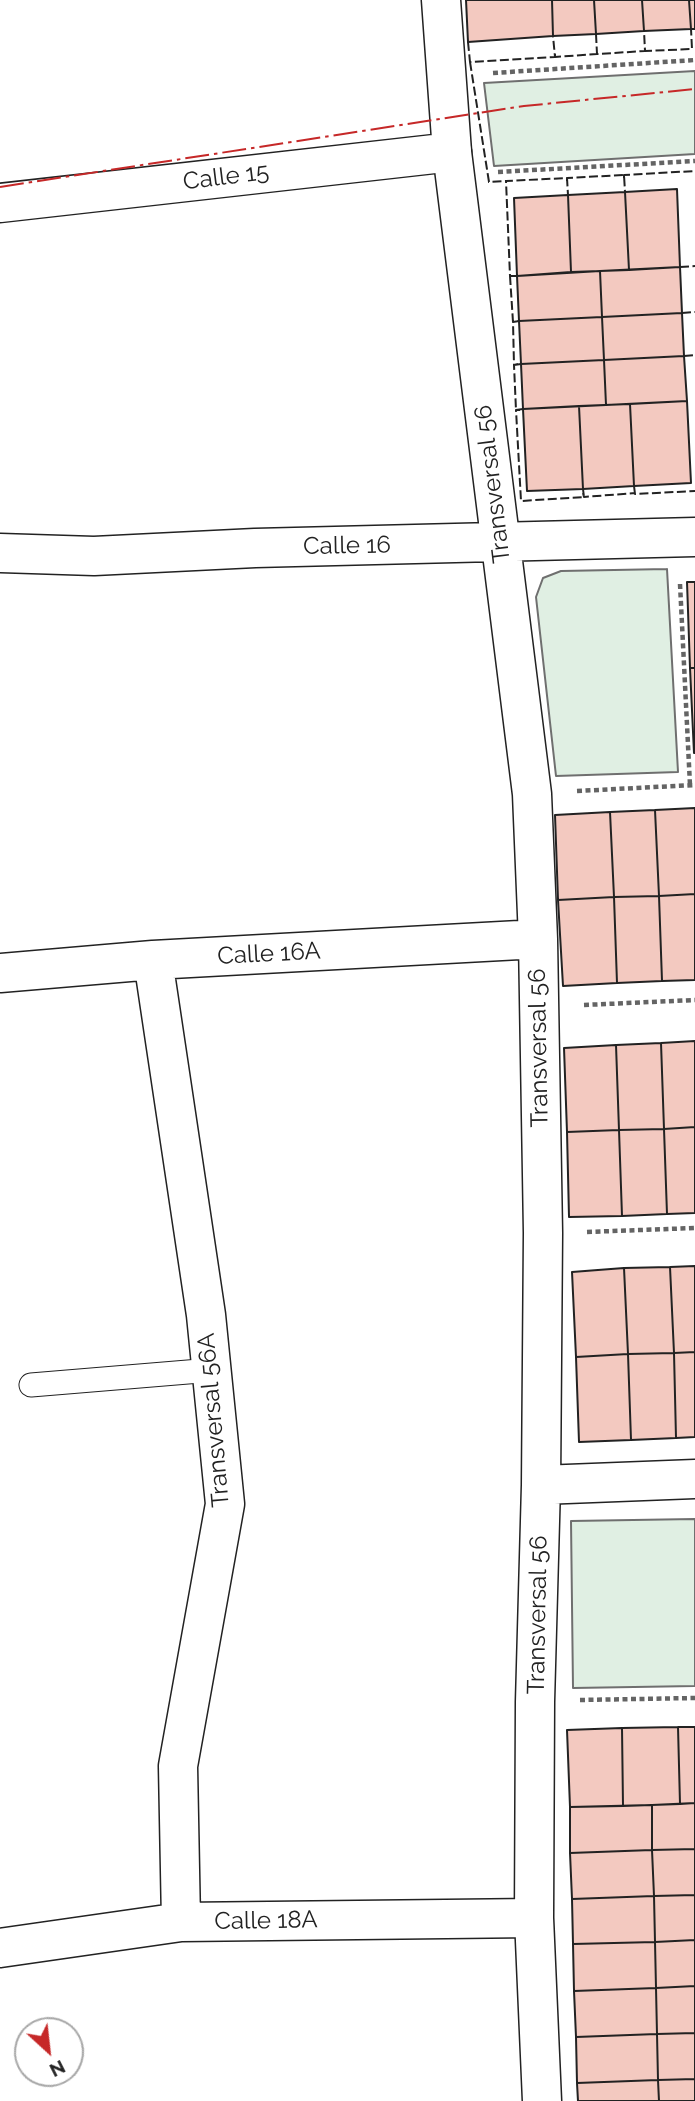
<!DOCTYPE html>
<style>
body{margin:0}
#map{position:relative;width:695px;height:2101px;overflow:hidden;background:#fff;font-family:Raleway,sans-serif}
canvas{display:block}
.north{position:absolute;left:14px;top:2017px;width:70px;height:70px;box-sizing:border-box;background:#fff;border:2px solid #a7a7a7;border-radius:50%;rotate:153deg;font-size:19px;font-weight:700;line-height:28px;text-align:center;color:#222}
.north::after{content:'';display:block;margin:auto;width:24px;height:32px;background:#c62828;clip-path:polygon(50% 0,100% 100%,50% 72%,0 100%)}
</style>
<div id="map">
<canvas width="695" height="2101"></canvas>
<div class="north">N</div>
</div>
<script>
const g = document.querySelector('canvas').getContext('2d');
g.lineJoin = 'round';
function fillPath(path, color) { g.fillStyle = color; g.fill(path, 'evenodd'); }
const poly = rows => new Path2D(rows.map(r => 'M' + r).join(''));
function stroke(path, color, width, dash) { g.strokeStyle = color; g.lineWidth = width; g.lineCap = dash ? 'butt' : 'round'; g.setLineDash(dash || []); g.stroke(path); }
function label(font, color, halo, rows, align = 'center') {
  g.font = font + ' Raleway,sans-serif'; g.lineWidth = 5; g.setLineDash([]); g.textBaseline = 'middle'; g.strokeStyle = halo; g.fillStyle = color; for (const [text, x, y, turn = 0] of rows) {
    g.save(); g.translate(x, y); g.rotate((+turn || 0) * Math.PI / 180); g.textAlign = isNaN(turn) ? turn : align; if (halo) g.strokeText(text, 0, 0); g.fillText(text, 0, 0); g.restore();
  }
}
const green = poly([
 [695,71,695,154,494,166,484,83,695,71],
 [667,569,678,772,556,776,536,597,543,578,561,571,667,569],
 [695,1519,695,1686,573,1688,571,1521,695,1519]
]);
fillPath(green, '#e0efe3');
stroke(green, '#6f6f6f', 2);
const building = poly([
 [466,0,552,0,553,36,468,42,466,0],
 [552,0,594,0,596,34,553,36,552,0],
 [594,0,642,0,644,31,596,34,594,0],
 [642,0,689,0,691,29,644,31,642,0],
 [689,0,695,0,695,29,691,29,689,0],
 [677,189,680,267,629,270,625,192,677,189],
 [625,192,629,270,571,272,568,195,625,192],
 [568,195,571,272,517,276,514,198,568,195],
 [680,267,682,313,602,317,600,271,680,267],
 [600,271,602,317,519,321,517,276,600,271],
 [682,313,684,356,604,360,602,317,682,313],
 [602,317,604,360,521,364,519,321,602,317],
 [684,356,687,401,606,405,604,360,684,356],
 [604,360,606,405,523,409,521,364,604,360],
 [687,401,691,483,634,486,630,404,687,401],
 [630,404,634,486,583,489,579,406,630,404],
 [579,406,583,489,527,491,523,409,579,406],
 [687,582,695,582,695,668,690,668,687,582],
 [690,668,695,668,695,753,694,753,690,668],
 [695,808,695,894,659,896,655,810,695,808],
 [655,810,659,896,614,897,610,812,655,810],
 [610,812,614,897,558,900,555,815,610,812],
 [695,894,695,980,662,981,659,896,695,894],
 [659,896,662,981,617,983,614,897,659,896],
 [614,897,617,983,563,986,558,900,614,897],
 [695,1041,695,1127,664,1129,661,1043,695,1041],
 [661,1043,664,1129,619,1130,616,1045,661,1043],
 [616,1045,619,1130,567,1132,564,1048,616,1045],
 [695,1127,695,1213,667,1214,664,1129,695,1127],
 [664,1129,667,1214,622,1216,619,1130,664,1129],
 [619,1130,622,1216,569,1217,567,1132,619,1130],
 [695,1266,695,1352,674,1353,670,1267,695,1266],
 [670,1267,674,1353,628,1354,624,1268,670,1267],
 [624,1268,628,1354,576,1357,572,1272,624,1268],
 [695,1352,695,1437,676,1438,674,1353,695,1352],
 [674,1353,676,1438,631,1440,628,1354,674,1353],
 [628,1354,631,1440,579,1442,576,1357,628,1354],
 [678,1727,680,1804,623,1806,622,1728,678,1727],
 [678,1727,695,1727,695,1803,680,1804,678,1727],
 [622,1728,623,1806,570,1807,567,1730,622,1728],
 [695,1803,695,1849,652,1850,652,1805,695,1803],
 [652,1805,652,1850,570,1853,570,1807,652,1805],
 [695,1849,695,1895,654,1896,652,1850,695,1849],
 [652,1850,654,1896,572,1899,570,1853,652,1850],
 [695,1895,695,1940,655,1942,654,1896,695,1895],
 [654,1896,655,1942,573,1944,572,1899,654,1896],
 [695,1940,695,1986,656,1988,655,1942,695,1940],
 [655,1942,656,1988,574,1991,573,1944,655,1942],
 [695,1986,695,2033,657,2034,656,1988,695,1986],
 [656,1988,657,2034,576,2037,574,1991,656,1988],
 [695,2033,695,2079,658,2080,657,2034,695,2033],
 [657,2034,658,2080,577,2083,576,2037,657,2034],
 [695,2079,695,2101,659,2101,658,2080,695,2079],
 [658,2080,659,2101,578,2101,577,2083,658,2080]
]);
fillPath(building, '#f3c9c0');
stroke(building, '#222', 2);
const service = poly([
 [31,1385,212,1370]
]);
const minor = poly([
 [452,152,532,794,538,939,543,1233,541,1485,535,1702,534,1918,542,2101],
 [0,553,94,556,255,548,695,537],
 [153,960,206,1315,225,1504,178,1766,181,1922],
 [0,973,153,960,538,939],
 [541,1485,695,1479],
 [0,1948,181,1922,534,1918]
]);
const tertiary = poly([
 [0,203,452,152,441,0]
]);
stroke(service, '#222', 25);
stroke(minor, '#222', 41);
stroke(tertiary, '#222', 41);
stroke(poly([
 [493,73,695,60],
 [498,172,695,161],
 [680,584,690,785],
 [577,791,695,785],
 [584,1005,695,1000],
 [587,1232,695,1228],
 [580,1700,695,1698]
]), '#646464', 4.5, [5, 3.5]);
stroke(service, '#fff', 23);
stroke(minor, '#fff', 38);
stroke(tertiary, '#fff', 38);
stroke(poly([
 [596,34,597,54,645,51,644,31],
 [468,42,470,62,555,57,553,36],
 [645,49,645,51,692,49,691,29],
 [555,54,555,57,597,54,597,51],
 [470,62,489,182,506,181],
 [624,178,624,175,695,171],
 [567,181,567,178,624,175,625,192],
 [680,267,695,266],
 [510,276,513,322,519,321,513,322,514,365,521,364],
 [517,276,510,276,506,181,567,178,568,195],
 [682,313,695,312],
 [684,356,695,355],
 [518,364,514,365,516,410,520,410],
 [523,409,516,410,521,501,584,497,583,489],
 [634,486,635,494,695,491],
 [583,493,584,497,635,493]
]), '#222', 2, [9, 3.5]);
stroke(poly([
 [0,187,524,106,695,89]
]), '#c62828', 2, [24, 5, 3.5, 5]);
label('24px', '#222', '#fff', [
 ["Calle 15",226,177,-7],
 ["Transversal 56",493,484,-97],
 ["Calle 16",347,546,-1],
 ["Calle 16A",269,954,-3],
 ["Transversal 56",539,1048,-91],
 ["Transversal 56A",214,1420,-95],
 ["Transversal 56",538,1615,-89],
 ["Calle 18A",266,1921,-1]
]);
</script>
